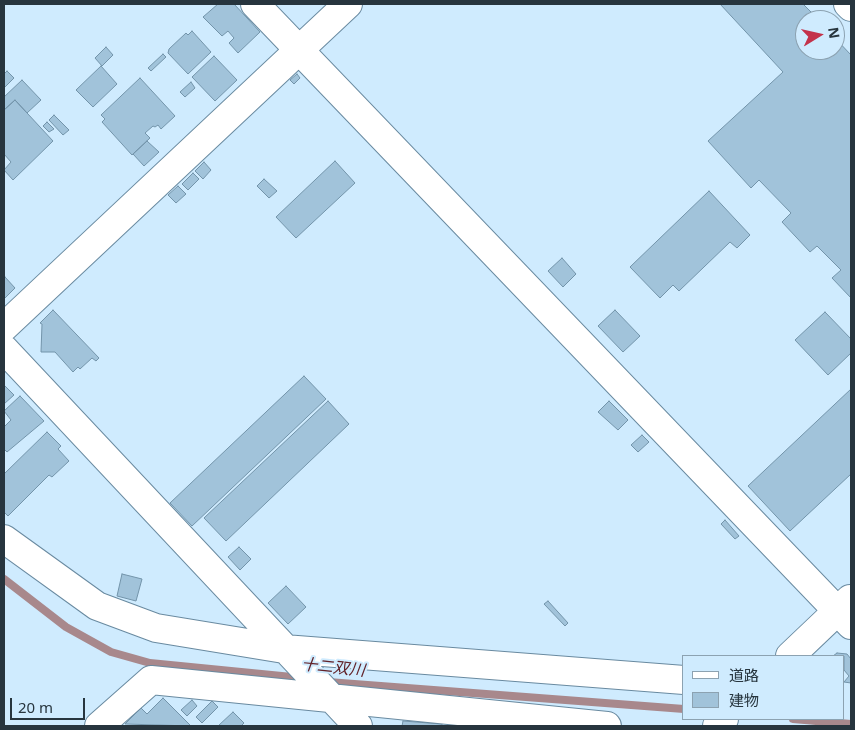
<!DOCTYPE html>
<meta charset="utf-8">
<style>
body{margin:0}
#map{position:relative;width:855px;height:730px;overflow:hidden;background:#cfebfe;font-family:"Noto Sans","Noto Sans JP",sans-serif}
canvas{display:block}
.frame{position:absolute;inset:0;border:5px solid #27353e;pointer-events:none}
.legend{position:absolute;left:682px;top:655px;width:162px;height:65px;box-sizing:border-box;background:#cfebfe;border:1px solid #8ca2b1;margin:0;padding:6px 9px;list-style:none;font-size:15px;color:#27353e}
.legend li{display:flex;align-items:center;gap:10px;height:25px}
.legend b{width:25px;border:1px solid #8ca2b1}
.north{position:absolute;left:795px;top:10px;width:50px;height:50px;box-sizing:border-box;background:#cfebfe;border:1px solid #8ca2b1;border-radius:50%;rotate:81deg;font-size:14px;font-weight:700;line-height:20px;text-align:center;color:#27353e}
.north::after{content:'';display:block;margin:auto;width:18px;height:22px;background:#c3324b;clip-path:polygon(50% 0,100% 100%,50% 72%,0 100%)}
.scale{position:absolute;left:10px;top:698px;width:75px;height:22px;box-sizing:border-box;border:2px solid #27353e;border-top:0;padding-left:6px;font-size:15px;line-height:18px;white-space:nowrap;color:#27353e;-webkit-text-stroke:4px #cfebfe;paint-order:stroke}
</style>
<div id="map">
<canvas width="855" height="730"></canvas>
<div class="frame"></div>
<ul class="legend">
<li><b style="height:6px;background:#fff"></b>道路</li>
<li><b style="height:14px;background:#a1c3da"></b>建物</li>
</ul>
<div class="north">N</div>
<div class="scale">20 m</div>
</div>
<script>
const g = document.querySelector('canvas').getContext('2d');
g.lineJoin = 'round';
const poly = rows => new Path2D(rows.map(r => 'M' + r).join(''));
function stroke(path, color, width, dash) { g.strokeStyle = color; g.lineWidth = width; g.lineCap = dash ? 'butt' : 'round'; g.setLineDash(dash || []); g.stroke(path); }
function fillPath(path, color) { g.fillStyle = color; g.fill(path, 'evenodd'); }
function label(font, color, halo, rows, align = 'center') {
  g.font = font + ' "Noto Sans","Noto Sans JP",sans-serif'; g.lineWidth = 4; g.setLineDash([]); g.textBaseline = 'middle'; g.strokeStyle = halo; g.fillStyle = color; for (const [text, x, y, turn = 0] of rows) {
    g.save(); g.translate(x, y); g.rotate((+turn || 0) * Math.PI / 180); g.textAlign = isNaN(turn) ? turn : align; if (halo) g.strokeText(text, 0, 0); g.fillText(text, 0, 0); g.restore();
  }
}
stroke(poly([
 [4,579,66,627,111,652,150,663,302,678],
 [328,682,684,709],
 [793,719,851,724]
]), '#a8888c', 8);
const building = poly([
 [218,4,234,4,260,32,238,53,229,43,234,38,228,31,222,36,203,17,218,4],
 [720,4,803,4,819,20,805,20,805,50,835,50,835,38,851,55,851,298,832,278,841,270,817,246,810,252,782,222,791,213,759,180,751,188,708,141,783,72,720,4],
 [192,31,211,52,188,74,168,53,169,49,186,33,188,35,192,31],
 [106,47,113,55,102,66,95,58,106,47],
 [163,54,166,57,151,71,148,68,163,54],
 [214,56,237,80,215,101,192,77,214,56],
 [101,66,117,84,93,107,76,90,101,66],
 [7,71,14,78,4,88,4,74,7,71],
 [297,74,300,78,294,84,290,80,297,74],
 [140,78,175,116,161,129,158,125,155,127,153,126,145,133,150,138,132,155,102,122,105,119,101,115,140,78],
 [22,80,41,100,27,113,15,100,4,110,4,97,22,80],
 [191,82,195,88,185,97,180,92,191,82],
 [15,100,53,141,13,180,4,170,11,162,4,154,4,110,15,100],
 [54,115,69,130,63,135,49,120,54,115],
 [47,122,54,129,49,132,43,126,47,122],
 [147,141,159,152,144,166,133,154,147,141],
 [335,161,355,183,296,238,276,217,335,161],
 [204,162,211,170,203,179,195,171,204,162],
 [193,173,199,179,188,190,182,184,193,173],
 [264,179,277,191,269,198,257,186,264,179],
 [178,186,186,194,176,203,168,195,178,186],
 [709,191,750,235,737,248,730,242,679,291,673,285,660,298,630,267,709,191],
 [562,258,576,274,563,287,548,271,562,258],
 [5,277,15,288,4,299,4,278,5,277],
 [53,310,99,358,96,361,92,358,80,369,78,367,73,372,55,352,41,352,42,324,40,323,53,310],
 [615,310,640,336,623,352,598,326,615,310],
 [825,312,851,339,851,353,828,375,795,340,825,312],
 [304,376,326,399,192,526,170,503,304,376],
 [4,385,14,395,4,404,4,385],
 [851,389,851,474,790,531,748,486,851,389],
 [20,396,44,421,7,452,4,449,4,427,11,420,4,411,20,396],
 [328,401,349,424,226,541,204,518,328,401],
 [609,401,628,420,618,430,598,412,609,401],
 [47,432,61,446,58,449,69,461,52,477,49,475,8,516,4,512,4,474,47,432],
 [642,435,649,442,638,452,631,445,642,435],
 [725,520,739,536,735,539,721,524,725,520],
 [239,547,251,559,240,570,228,557,239,547],
 [122,574,142,579,136,601,117,596,122,574],
 [286,586,306,607,288,624,268,603,286,586],
 [548,601,568,623,565,626,544,604,548,601],
 [837,653,847,654,851,659,851,683,844,682,849,676,844,670,844,656,833,656,837,653],
 [163,698,191,726,125,724,141,708,147,714,163,698],
 [192,700,197,706,187,716,181,710,192,700],
 [212,701,218,707,202,723,196,717,212,701],
 [233,712,244,723,241,726,218,726,233,712],
 [403,721,442,724,442,726,402,726,403,721]
]);
fillPath(building, '#a1c3da');
stroke(building, '#7394aa', 1);
const minor = poly([
 [255,4,851,625],
 [848,4,851,7],
 [4,327,348,4],
 [4,349,358,726],
 [4,539,97,606,156,628,284,649,684,680],
 [790,656,850,599],
 [99,726,151,680,607,726],
 [717,726,724,719]
]);
stroke(minor, '#698aa0', 30);
stroke(minor, '#fff', 28);
label('italic 16px', '#62232a', '#cfebfe', [
 ["十二双川",333,668,6]
]);
</script>
